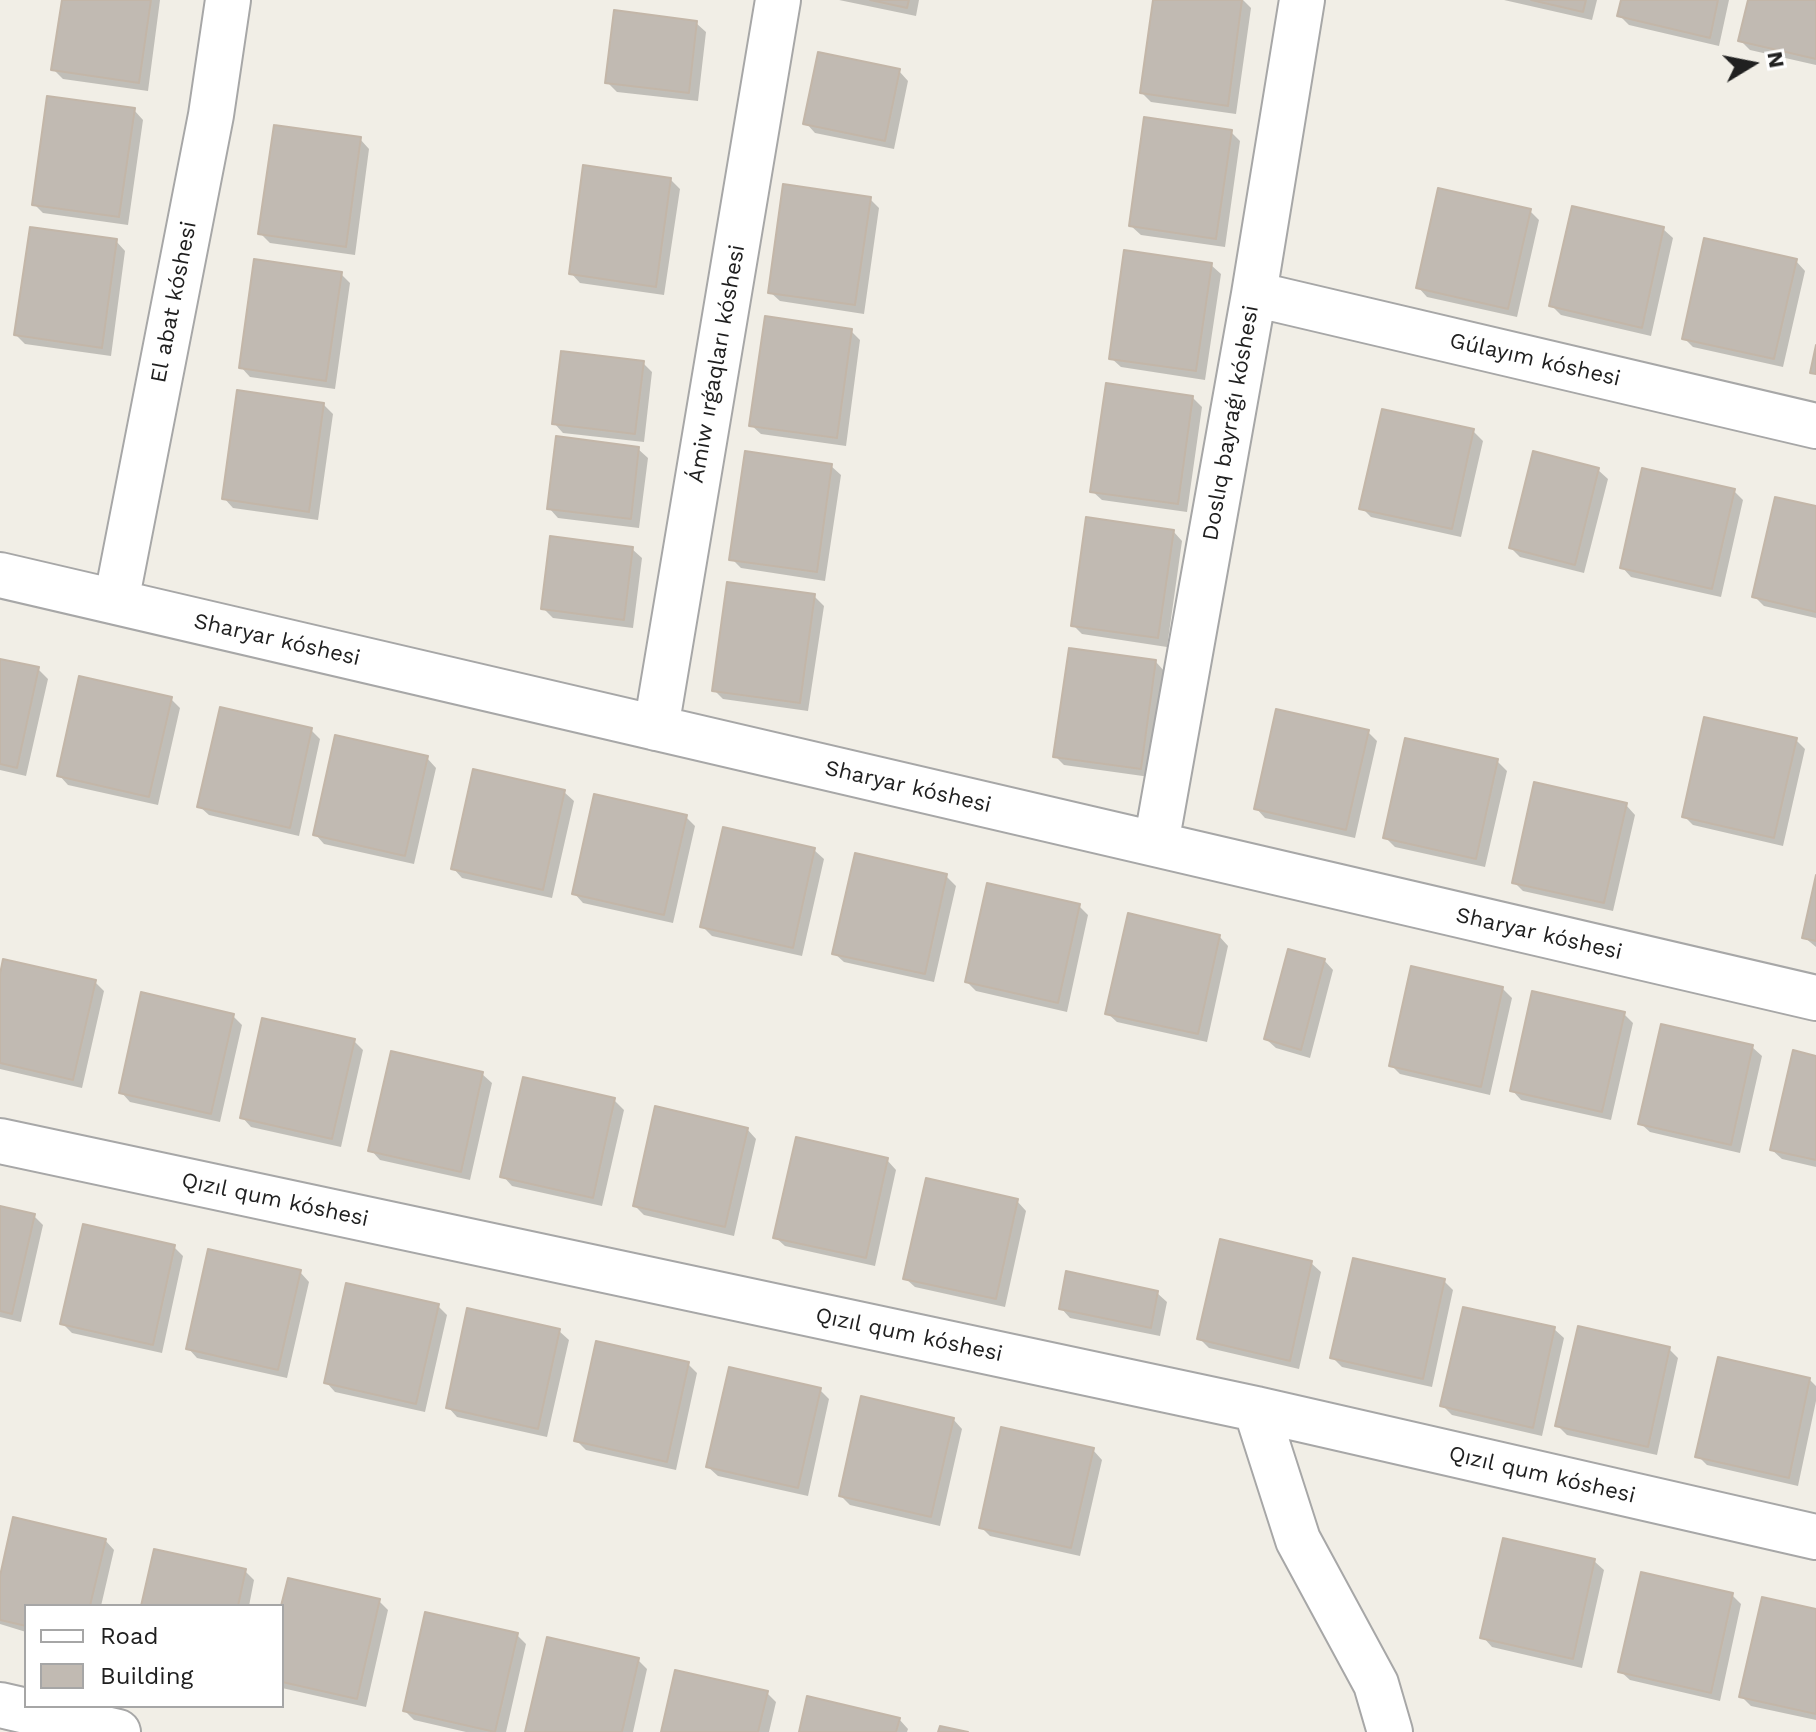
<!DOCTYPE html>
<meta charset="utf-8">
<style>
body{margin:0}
#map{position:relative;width:1816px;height:1732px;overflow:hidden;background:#f1eee6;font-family:"Work Sans",sans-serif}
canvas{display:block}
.legend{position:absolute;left:24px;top:1604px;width:260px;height:104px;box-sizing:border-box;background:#fff;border:2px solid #a6a6a6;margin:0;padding:10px 14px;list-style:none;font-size:24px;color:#202020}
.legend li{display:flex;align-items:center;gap:16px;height:40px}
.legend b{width:40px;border:2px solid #a6a6a6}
.north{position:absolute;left:1712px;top:24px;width:80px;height:80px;-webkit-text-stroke:6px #fff;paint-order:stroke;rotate:80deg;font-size:22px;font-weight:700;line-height:32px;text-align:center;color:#202020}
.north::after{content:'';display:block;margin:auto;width:28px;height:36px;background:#202020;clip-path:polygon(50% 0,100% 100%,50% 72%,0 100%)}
</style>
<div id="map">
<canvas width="1816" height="1732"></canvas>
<ul class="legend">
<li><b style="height:10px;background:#fff"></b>Road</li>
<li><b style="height:22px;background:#c1bab2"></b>Building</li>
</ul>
<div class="north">N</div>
</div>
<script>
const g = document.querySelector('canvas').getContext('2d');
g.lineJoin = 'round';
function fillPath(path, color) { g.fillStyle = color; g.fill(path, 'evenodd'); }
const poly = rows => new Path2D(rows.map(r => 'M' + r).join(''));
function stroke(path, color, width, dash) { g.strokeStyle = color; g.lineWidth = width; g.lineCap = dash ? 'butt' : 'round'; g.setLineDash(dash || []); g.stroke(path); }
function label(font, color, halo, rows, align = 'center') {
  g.font = font + ' "Work Sans",sans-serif'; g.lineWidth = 7; g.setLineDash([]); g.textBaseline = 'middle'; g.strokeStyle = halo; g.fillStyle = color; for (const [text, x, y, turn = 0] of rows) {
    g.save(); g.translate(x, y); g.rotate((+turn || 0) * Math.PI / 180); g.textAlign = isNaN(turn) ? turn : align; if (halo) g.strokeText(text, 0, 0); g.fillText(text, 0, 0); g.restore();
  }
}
fillPath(poly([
 [64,0,160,0,148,91,63,79,54,70],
 [839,0,919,0,916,16],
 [1155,0,1243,0,1251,8,1236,114,1151,102,1142,93],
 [1504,0,1597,0,1592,20],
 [1623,0,1729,0,1719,46,1629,25,1620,16],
 [1750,0,1816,0,1816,65,1750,50,1741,41],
 [696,23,706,32,698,101,617,92,607,82],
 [899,71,908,81,894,149,815,133,806,123],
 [134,110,143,120,128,225,43,213,34,204],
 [1231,132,1240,141,1225,247,1141,235,1131,226],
 [360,139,369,149,355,255,270,243,260,233],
 [670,179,680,189,664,295,580,283,571,273],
 [870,199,879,208,864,314,780,301,770,292],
 [1530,211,1539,220,1517,317,1427,297,1418,287],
 [1663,229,1673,238,1651,336,1561,315,1552,306],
 [116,241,125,251,111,356,25,344,16,335],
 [1796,261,1805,271,1783,367,1693,347,1684,338],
 [1211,265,1221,274,1205,380,1121,367,1111,358],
 [341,274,350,283,335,389,250,377,241,367],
 [851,331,860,340,846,446,761,434,751,425],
 [643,363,652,372,644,442,563,433,554,423],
 [1192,397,1202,407,1187,512,1102,500,1092,491],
 [324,405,333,414,318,520,233,508,224,498],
 [1473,431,1483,441,1461,537,1371,517,1362,508],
 [638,449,648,458,639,528,558,518,549,508],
 [831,466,841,475,825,581,741,568,732,559],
 [1598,470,1608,479,1584,573,1520,557,1511,548],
 [1734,491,1743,500,1721,597,1631,577,1622,567],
 [1816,509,1816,618,1764,606,1755,597],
 [1173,531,1182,541,1167,647,1082,634,1073,625],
 [632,549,642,558,633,628,553,618,543,608],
 [814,596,824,606,808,711,723,699,714,690],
 [0,661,38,669,48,679,26,776,0,770],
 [1156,662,1165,672,1150,777,1064,765,1055,756],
 [171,699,180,708,158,805,68,785,59,775],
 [311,730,320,739,299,836,209,815,199,806],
 [1368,732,1377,741,1355,838,1265,818,1256,808],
 [1796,740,1805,749,1783,846,1693,825,1684,816],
 [427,758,436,768,414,864,324,844,315,834],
 [1497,761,1507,771,1485,867,1395,847,1385,837],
 [564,792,574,801,552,898,462,878,453,868],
 [1626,805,1635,815,1613,911,1523,891,1514,882],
 [686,817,695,826,673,923,583,903,574,893],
 [814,850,824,859,802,956,712,936,702,926],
 [946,876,956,886,934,982,844,962,834,953],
 [1816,884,1816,947,1804,937],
 [1079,906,1088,915,1067,1012,976,991,967,982],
 [1219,936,1228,946,1207,1042,1117,1022,1107,1013],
 [1324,960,1333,970,1310,1058,1276,1048,1266,1039],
 [95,982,104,991,82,1088,0,1069,0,983],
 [1502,988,1512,998,1490,1095,1400,1074,1391,1065],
 [1624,1014,1633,1023,1611,1120,1521,1100,1512,1090],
 [233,1016,242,1025,220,1122,130,1102,121,1092],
 [354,1041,363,1050,341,1147,251,1127,242,1117],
 [1752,1047,1762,1056,1740,1153,1650,1132,1640,1123],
 [1816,1058,1816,1167,1782,1159,1772,1150],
 [482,1074,492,1083,470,1180,380,1160,371,1150],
 [614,1100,624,1110,602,1206,512,1186,503,1176],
 [747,1129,756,1139,734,1236,644,1215,635,1206],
 [887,1160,896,1170,875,1266,785,1246,775,1237],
 [1017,1201,1026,1211,1005,1307,915,1287,905,1278],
 [0,1208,34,1216,43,1225,21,1322,0,1317],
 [174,1247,183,1256,162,1353,72,1333,62,1323],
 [1311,1263,1321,1272,1299,1369,1209,1348,1200,1339],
 [300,1272,309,1282,287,1378,197,1358,188,1348],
 [1444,1281,1453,1290,1432,1387,1342,1367,1332,1357],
 [1157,1293,1167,1302,1160,1336,1070,1318,1061,1308],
 [438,1306,447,1315,425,1412,335,1392,326,1382],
 [1554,1329,1564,1338,1542,1436,1452,1415,1443,1406],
 [559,1331,569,1340,547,1437,457,1417,448,1407],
 [1669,1349,1678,1358,1657,1455,1567,1435,1557,1425],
 [688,1364,697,1373,676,1470,586,1450,576,1440],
 [1809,1379,1816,1386,1816,1401,1798,1486,1707,1465,1698,1456],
 [820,1390,829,1399,808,1496,718,1476,708,1467],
 [953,1419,962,1429,940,1526,850,1505,841,1496],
 [1093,1450,1102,1460,1080,1556,990,1536,981,1527],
 [105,1540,114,1550,101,1606,26,1606,26,1632,0,1624,0,1586],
 [1594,1561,1604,1570,1582,1668,1492,1647,1483,1637],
 [245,1571,254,1580,249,1606,143,1606],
 [1732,1595,1741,1604,1720,1701,1630,1680,1620,1671],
 [379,1601,388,1610,366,1707,282,1688,282,1613],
 [1816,1611,1816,1720,1751,1706,1742,1697],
 [517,1635,526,1644,506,1732,466,1732,414,1720,405,1711],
 [638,1660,647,1669,633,1732,527,1732],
 [767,1693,776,1702,769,1732,663,1732],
 [899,1719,908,1729,907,1732,801,1732]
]), '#0003');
const building = poly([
 [62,0,151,0,139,83,51,70,62,0],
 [870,0,909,0,907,8,870,0],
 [1153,0,1242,0,1228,106,1140,93,1153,0],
 [1531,0,1586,0,1583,12,1531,0],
 [1621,0,1718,0,1710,38,1617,16,1621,0],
 [1748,0,1816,0,1816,59,1738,41,1748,0],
 [614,10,697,21,689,93,605,83,614,10],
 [818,52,900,69,885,141,803,124,818,52],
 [47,96,135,108,119,217,32,205,47,96],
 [1144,117,1232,130,1216,239,1129,226,1144,117],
 [274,125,361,137,346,247,258,234,274,125],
 [583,165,671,178,656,287,569,274,583,165],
 [783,184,871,197,855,305,768,293,783,184],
 [1438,188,1531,209,1508,309,1416,288,1438,188],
 [1572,206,1664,227,1642,328,1549,306,1572,206],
 [30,227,117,239,102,348,14,335,30,227],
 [1704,238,1797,259,1774,359,1682,339,1704,238],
 [1124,250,1212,263,1196,371,1109,359,1124,250],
 [254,259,342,272,326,381,239,368,254,259],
 [765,316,852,329,837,438,749,426,765,316],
 [1816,345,1816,374,1810,373,1816,345],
 [561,351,644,361,635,434,552,424,561,351],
 [1106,383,1193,396,1178,504,1090,492,1106,383],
 [237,390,324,403,309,512,222,499,237,390],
 [1382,409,1474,429,1452,529,1359,509,1382,409],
 [556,436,639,447,631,519,547,509,556,436],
 [745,451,832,464,817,572,729,560,745,451],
 [1533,451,1599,468,1575,565,1509,548,1533,451],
 [1642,468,1735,489,1712,589,1620,568,1642,468],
 [1775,497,1816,506,1816,612,1752,597,1775,497],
 [1086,517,1174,530,1158,638,1071,626,1086,517],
 [550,536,633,547,624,620,541,609,550,536],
 [727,582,815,594,800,703,712,691,727,582],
 [1069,648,1156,660,1141,769,1053,757,1069,648],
 [0,659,39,667,17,768,0,764,0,659],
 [79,676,172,697,149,797,57,776,79,676],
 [220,707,312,728,290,828,197,807,220,707],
 [1276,709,1369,730,1346,830,1254,809,1276,709],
 [1704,717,1797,738,1774,838,1682,817,1704,717],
 [335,735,428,756,405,856,313,835,335,735],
 [1405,738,1498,759,1476,859,1383,838,1405,738],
 [473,769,565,790,543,890,451,869,473,769],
 [1534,782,1627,803,1604,903,1512,883,1534,782],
 [594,794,687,815,664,915,572,894,594,794],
 [723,827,815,848,793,948,700,927,723,827],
 [855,853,947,874,925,974,832,954,855,853],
 [1816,875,1816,941,1802,938,1816,875],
 [987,883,1080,904,1058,1003,965,982,987,883],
 [1128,913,1220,935,1198,1034,1105,1014,1128,913],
 [1288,949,1325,959,1301,1050,1264,1039,1288,949],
 [3,959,96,980,73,1080,0,1063,0,974,3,959],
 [1411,966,1503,987,1481,1087,1389,1066,1411,966],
 [1532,991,1625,1012,1602,1112,1510,1091,1532,991],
 [141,992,234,1014,211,1114,119,1093,141,992],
 [262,1018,355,1039,332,1139,240,1118,262,1018],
 [1661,1024,1753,1045,1731,1145,1638,1124,1661,1024],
 [1793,1050,1816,1056,1816,1160,1770,1150,1793,1050],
 [391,1051,483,1072,461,1172,368,1151,391,1051],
 [523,1077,615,1098,593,1198,500,1177,523,1077],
 [655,1106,748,1128,725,1227,633,1206,655,1106],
 [796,1137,888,1158,866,1258,773,1238,796,1137],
 [926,1178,1018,1199,996,1299,903,1279,926,1178],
 [0,1206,35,1214,12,1314,0,1311,0,1206],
 [83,1224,175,1245,153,1345,60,1324,83,1224],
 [1220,1239,1312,1261,1290,1361,1197,1339,1220,1239],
 [208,1249,301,1270,278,1370,186,1349,208,1249],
 [1353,1258,1445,1279,1423,1379,1330,1358,1353,1258],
 [1066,1271,1158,1291,1151,1328,1059,1309,1066,1271],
 [346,1283,439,1304,416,1404,324,1383,346,1283],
 [1463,1307,1555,1327,1533,1428,1440,1406,1463,1307],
 [467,1308,560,1329,538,1429,446,1408,467,1308],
 [1578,1326,1670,1347,1648,1447,1555,1426,1578,1326],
 [596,1341,689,1362,667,1462,574,1441,596,1341],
 [1718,1357,1810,1378,1789,1478,1695,1457,1718,1357],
 [729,1367,821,1388,798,1488,706,1467,729,1367],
 [861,1396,954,1418,931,1517,839,1496,861,1396],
 [1001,1427,1094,1448,1071,1548,979,1528,1001,1427],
 [13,1517,106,1539,90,1606,26,1606,26,1626,0,1620,0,1576,13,1517],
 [1503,1538,1595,1559,1573,1659,1480,1638,1503,1538],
 [154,1549,246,1569,238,1606,141,1606,154,1549],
 [1641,1572,1733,1593,1711,1693,1618,1672,1641,1572],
 [288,1578,380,1599,357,1699,282,1682,281,1606,288,1578],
 [1762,1597,1816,1609,1816,1714,1739,1697,1762,1597],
 [425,1612,518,1633,495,1732,403,1711,425,1612],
 [547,1637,639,1658,622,1732,525,1732,547,1637],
 [675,1670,768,1691,758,1732,661,1732,675,1670],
 [807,1696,900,1718,896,1732,799,1732,807,1696],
 [940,1726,968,1732,938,1732,940,1726]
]);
fillPath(building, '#c1bab2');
stroke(building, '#c3b6a8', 2);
const minor = poly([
 [1254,294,1816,426],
 [0,575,1816,998],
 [116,602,211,115,228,0],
 [656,728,778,0],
 [1156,844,1254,294,1302,0],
 [0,1141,1256,1409,1816,1537],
 [1256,1409,1298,1540,1376,1684,1390,1732],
 [0,1705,118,1732]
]);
stroke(minor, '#a7a7a7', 48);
stroke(minor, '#fff', 44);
label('22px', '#202020', '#fff', [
 ["El abat kóshesi",174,302,-79],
 ["Gúlayım kóshesi",1535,360,13],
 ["Ámiw ırǵaqları kóshesi",717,364,-80],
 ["Doslıq bayraǵı kóshesi",1231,423,-80],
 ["Sharyar kóshesi",277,640,13],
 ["Sharyar kóshesi",908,787,13],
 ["Sharyar kóshesi",1539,934,13],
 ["Qızıl qum kóshesi",275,1200,12],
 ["Qızıl qum kóshesi",909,1335,12],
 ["Qızıl qum kóshesi",1542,1475,13]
]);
</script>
